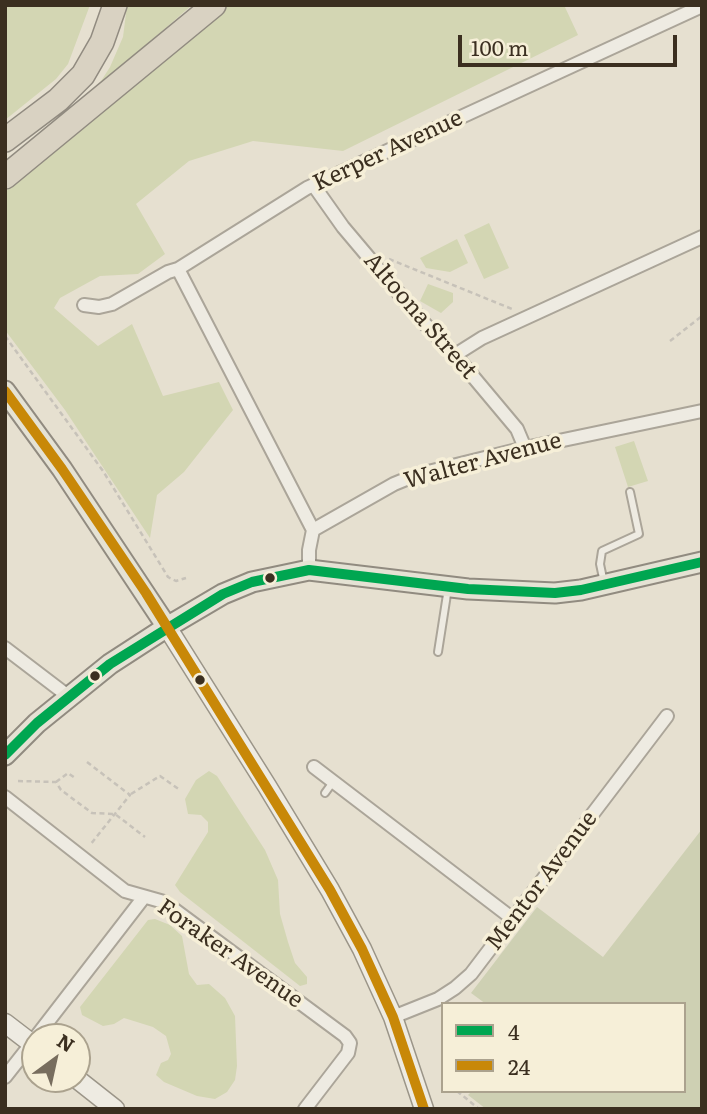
<!DOCTYPE html>
<style>
body{margin:0}
#map{position:relative;width:707px;height:1114px;overflow:hidden;background:#e6e0d0;font-family:Literata,serif}
canvas{display:block}
.frame{position:absolute;inset:0;border:7px solid #3b2f20;pointer-events:none}
.legend{position:absolute;left:441px;top:1002px;width:245px;height:91px;box-sizing:border-box;background:#f6efd8;border:2px solid #aba28e;margin:0;padding:9px 12px;list-style:none;font-size:21px;color:#3b2f20}
.legend li{display:flex;align-items:center;gap:14px;height:35px}
.legend b{width:35px;border:2px solid #aba28e}
.north{position:absolute;left:21px;top:1023px;width:70px;height:70px;box-sizing:border-box;background:#f6efd8;border:2px solid #aba28e;border-radius:50%;rotate:33deg;font-size:19px;font-weight:700;line-height:28px;text-align:center;color:#3b2f20}
.north::after{content:'';display:block;margin:auto;width:24px;height:32px;background:#776d5e;clip-path:polygon(50% 0,100% 100%,50% 72%,0 100%)}
.scale{position:absolute;left:458px;top:35px;width:219px;height:32px;box-sizing:border-box;border:4px solid #3b2f20;border-top:0;padding-left:9px;font-size:21px;line-height:24px;white-space:nowrap;color:#3b2f20;-webkit-text-stroke:5px #f6efd8;paint-order:stroke}
</style>
<div id="map">
<canvas width="707" height="1114"></canvas>
<div class="frame"></div>
<ul class="legend">
<li><b style="height:9px;background:#00a651"></b>4</li>
<li><b style="height:9px;background:#c88808"></b>24</li>
</ul>
<div class="north">N</div>
<div class="scale">100 m</div>
</div>
<script>
const g = document.querySelector('canvas').getContext('2d');
g.lineJoin = 'round';
function fillPath(path, color) { g.fillStyle = color; g.fill(path, 'evenodd'); }
const poly = rows => new Path2D(rows.map(r => 'M' + r).join(''));
function stroke(path, color, width, dash) { g.strokeStyle = color; g.lineWidth = width; g.lineCap = dash ? 'butt' : 'round'; g.setLineDash(dash || []); g.stroke(path); }
function label(font, color, halo, rows, align = 'center') {
  g.font = font + ' Literata,serif'; g.lineWidth = 7; g.setLineDash([]); g.textBaseline = 'middle'; g.strokeStyle = halo; g.fillStyle = color; for (const [text, x, y, turn = 0] of rows) {
    g.save(); g.translate(x, y); g.rotate((+turn || 0) * Math.PI / 180); g.textAlign = isNaN(turn) ? turn : align; if (halo) g.strokeText(text, 0, 0); g.fillText(text, 0, 0); g.restore();
  }
}
fillPath(poly([
 [5,5,90,5,68,64,56,79,5,120],
 [127,5,192,5,96,89,110,67,123,37],
 [229,5,564,5,578,35,343,151,253,141,189,161,136,204,165,254,138,274,100,276,60,298,54,308,98,346,132,324,163,396,219,382,233,410,184,472,157,495,150,538,65,410,5,330,5,192],
 [489,223,509,268,484,279,464,235],
 [457,239,468,263,450,272,426,268,420,258],
 [428,284,453,293,453,302,441,313,420,301],
 [634,441,648,481,628,487,615,447],
 [209,771,217,776,265,850,278,880,280,914,288,942,295,963,307,977,307,984,300,986,180,892,175,885,208,832,208,822,201,815,188,814,185,799,196,780],
 [155,919,170,925,182,936,189,974,197,985,209,984,225,998,235,1016,237,1066,235,1080,227,1092,215,1099,197,1096,164,1082,156,1075,161,1063,168,1060,171,1054,166,1036,153,1027,124,1018,114,1024,103,1026,82,1015,80,1007,148,920]
]), '#d3d6b3');
fillPath(poly([
 [702,829,702,1109,486,1109,468,1095,472,1091,684,1091,684,1004,486,1004,471,993,537,907,603,957]
]), '#ced0b3');
const lane = poly([
 [604,583,600,564,602,551,639,534,630,492],
 [438,652,448,588],
 [325,793,333,782]
]);
const street = poly([
 [314,186,343,227,424,323,455,355,517,429,525,448],
 [178,269,313,530],
 [84,305,99,307,112,304,168,272,178,269,307,188,702,6],
 [455,355,482,338,702,237],
 [309,570,309,550,313,530,394,484,416,475,525,448,702,411],
 [5,648,68,696],
 [314,767,513,919],
 [5,797,125,891,164,902,345,1036,350,1043,348,1053,305,1109],
 [393,1017,438,999,455,988,471,974,667,716],
 [36,1037,144,897],
 [5,1077,35,1039]
]);
const secondary = poly([
 [167,627,267,786,330,890,362,949,393,1017,424,1109],
 [5,1023,35,1046],
 [77,1079,115,1109]
]);
const primary = poly([
 [5,391,62,469,167,627],
 [5,755,37,723,110,664,167,627,223,594,252,582,309,570,468,589,555,593,581,590,702,562]
]);
const highway = poly([
 [5,140,58,100,83,75,102,42,115,5],
 [5,177,214,5]
]);
stroke(lane, '#aba599', 10);
stroke(street, '#aba599', 16);
stroke(secondary, '#9b9588', 21);
stroke(primary, '#918b80', 23);
stroke(highway, '#918b80', 26);
stroke(poly([
 [389,259,512,309],
 [5,336,103,471,168,577,176,581,186,578],
 [670,341,702,316],
 [87,762,130,795,90,845],
 [18,781,56,782,61,790,92,813,115,814,145,837],
 [56,782,68,773,75,778],
 [131,794,160,776,180,790],
 [457,1091,479,1109]
]), '#c7c2b9', 2.5, [5, 3.5]);
stroke(lane, '#eeebe2', 6);
stroke(street, '#eeebe2', 12);
stroke(secondary, '#eeebe2', 18);
stroke(primary, '#e5e2d4', 19);
stroke(highway, '#d9d2c2', 23);
stroke(poly([
 [5,755,37,723,110,664,223,594,252,582,309,570,468,589,555,593,581,590,702,562]
]), '#00a651', 10);
stroke(poly([
 [5,391,62,469,146,593,330,890,362,949,393,1017,424,1109]
]), '#c88808', 10);
for (const [x, y, r, color] of [
 [270,578,6,"#3b2f20"],
 [95,676,6,"#3b2f20"],
 [200,680,6,"#3b2f20"]
]) { const dot = new Path2D(); dot.arc(x, y, r, 0, 2 * Math.PI); g.fillStyle = color; g.fill(dot); stroke(dot, '#f6efd8', 2.5); }
label('23px', '#3b2f20', '#f6efd8', [
 ["Kerper Avenue",388,151,-25],
 ["Altoona Street",420,316,49],
 ["Walter Avenue",483,461,-15],
 ["Mentor Avenue",542,881,-53],
 ["Foraker Avenue",230,954,35]
]);
</script>
